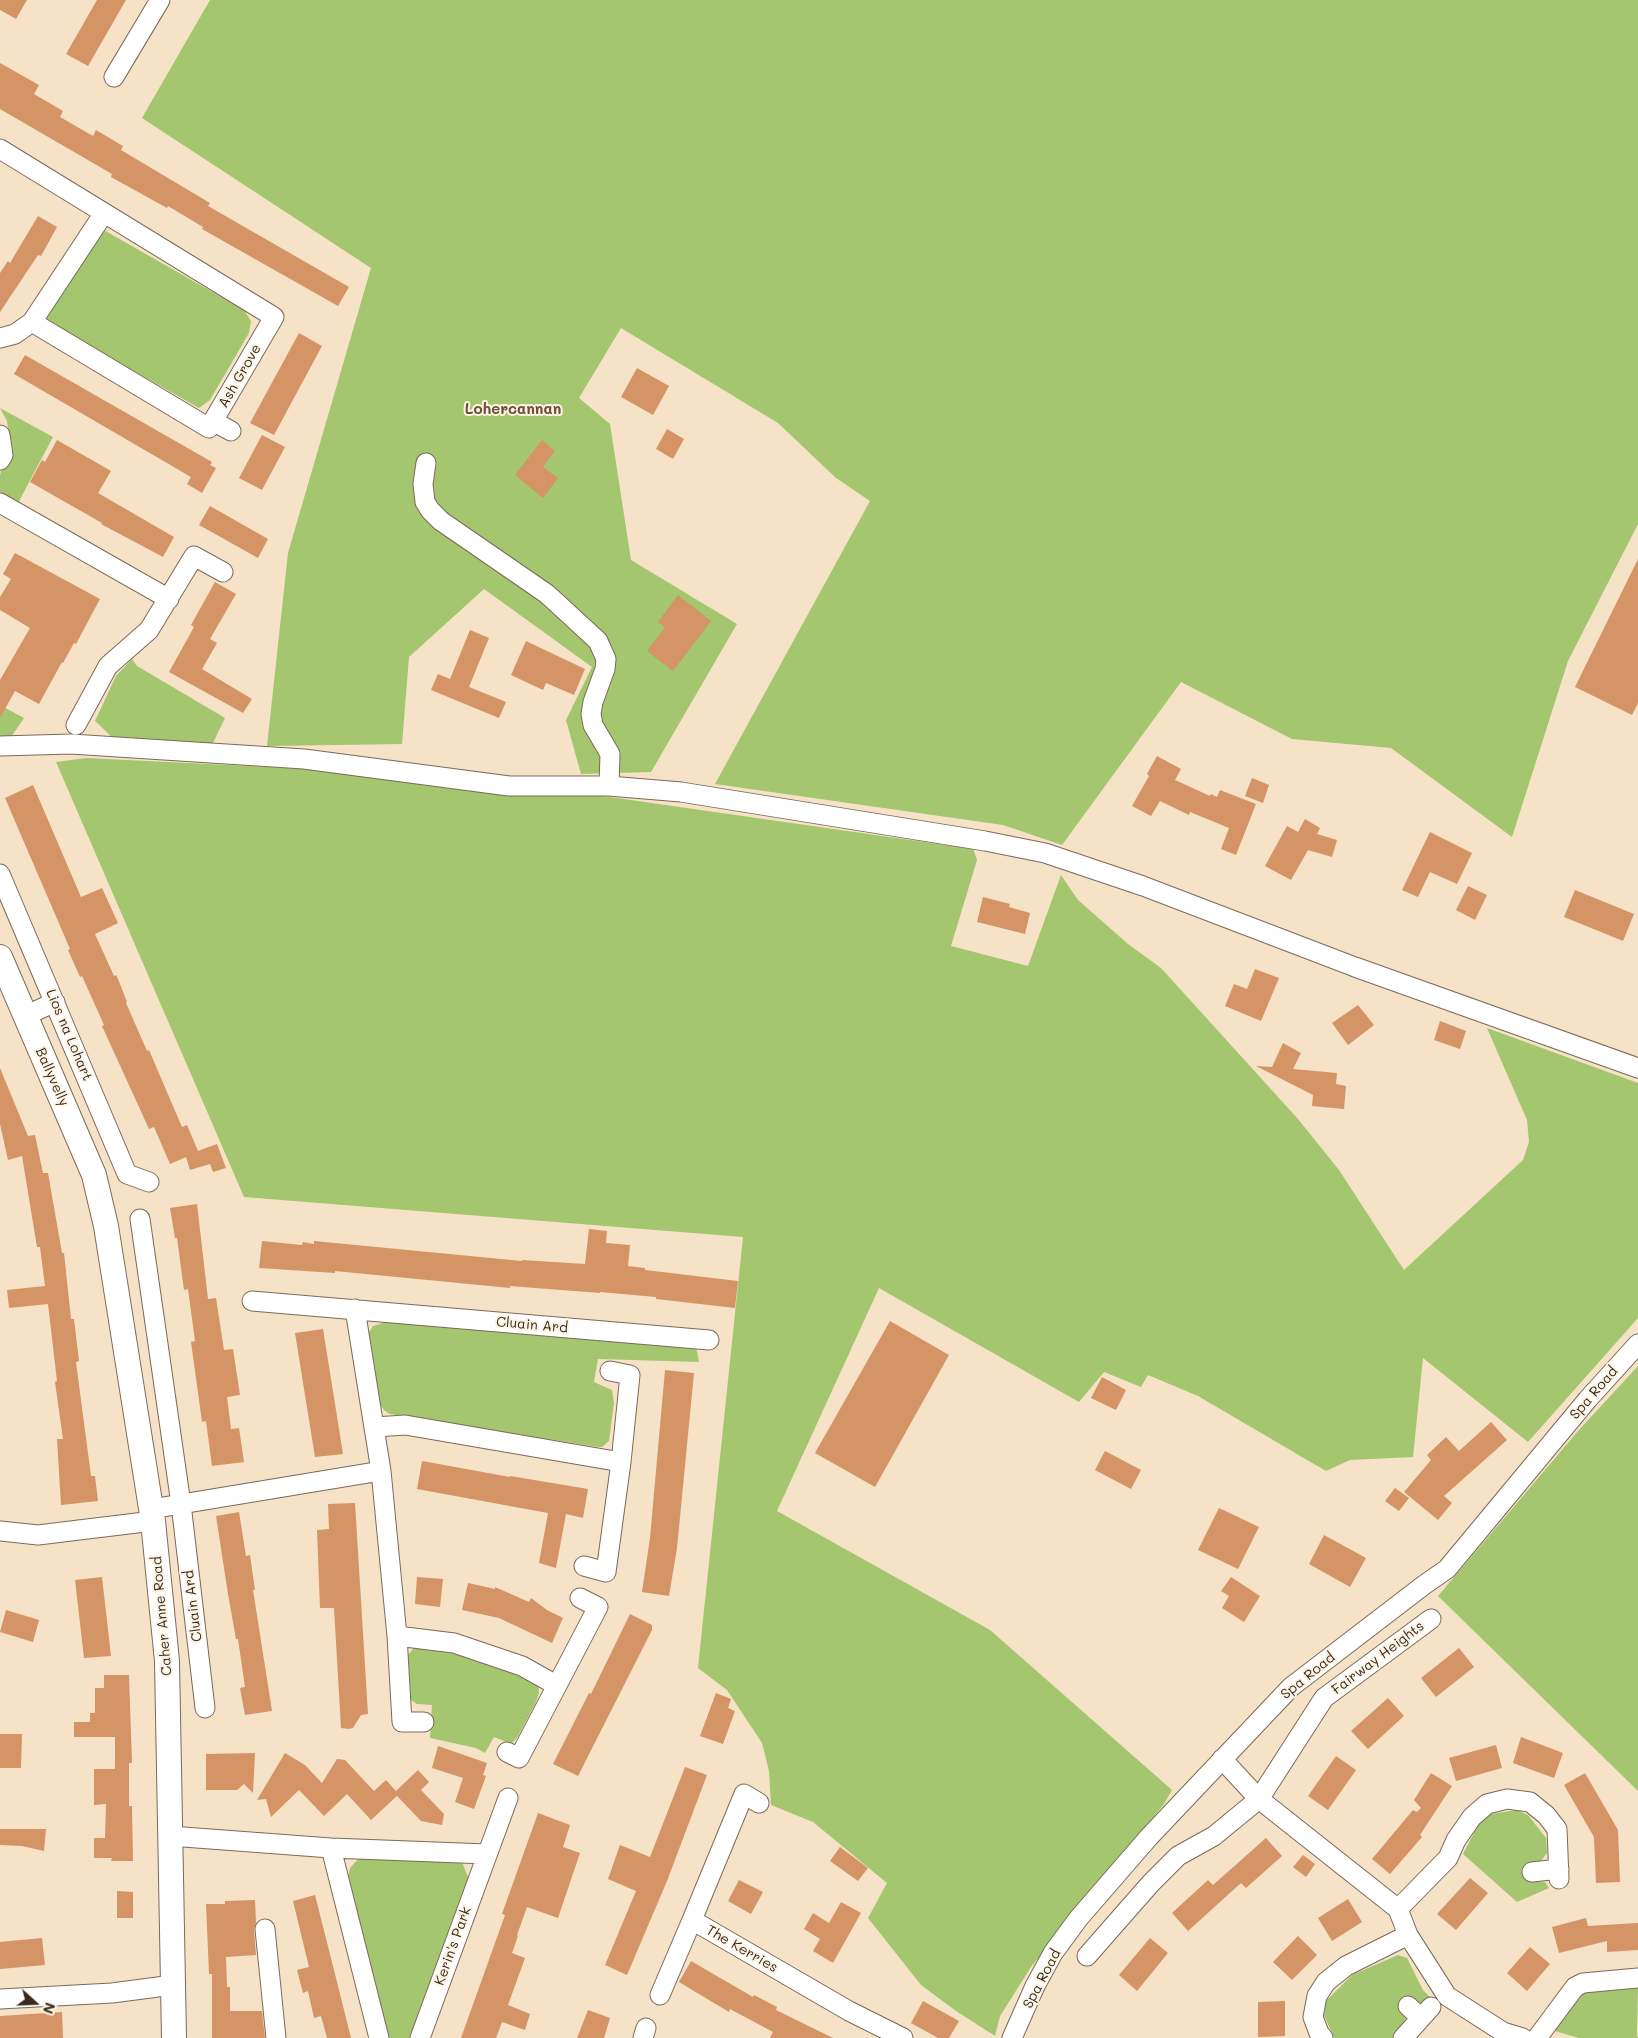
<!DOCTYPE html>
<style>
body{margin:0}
#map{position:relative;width:1638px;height:2038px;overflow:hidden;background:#f5e2c7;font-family:Mali,sans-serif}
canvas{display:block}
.north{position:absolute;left:10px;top:1978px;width:50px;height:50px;-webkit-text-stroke:4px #fcf5e5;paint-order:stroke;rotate:110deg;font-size:14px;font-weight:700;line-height:20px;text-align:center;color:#3b2a1e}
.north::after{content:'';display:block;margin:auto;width:18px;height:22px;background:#3b2a1e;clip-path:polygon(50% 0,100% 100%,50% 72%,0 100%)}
</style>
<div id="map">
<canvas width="1638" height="2038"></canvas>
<div class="north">N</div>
</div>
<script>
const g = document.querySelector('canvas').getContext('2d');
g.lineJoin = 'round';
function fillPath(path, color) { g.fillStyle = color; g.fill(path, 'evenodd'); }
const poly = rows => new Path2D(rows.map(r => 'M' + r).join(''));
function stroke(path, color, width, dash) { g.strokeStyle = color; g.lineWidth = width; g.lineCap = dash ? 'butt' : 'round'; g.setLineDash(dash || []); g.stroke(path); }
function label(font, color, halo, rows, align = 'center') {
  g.font = font + ' Mali,sans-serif'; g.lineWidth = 4; g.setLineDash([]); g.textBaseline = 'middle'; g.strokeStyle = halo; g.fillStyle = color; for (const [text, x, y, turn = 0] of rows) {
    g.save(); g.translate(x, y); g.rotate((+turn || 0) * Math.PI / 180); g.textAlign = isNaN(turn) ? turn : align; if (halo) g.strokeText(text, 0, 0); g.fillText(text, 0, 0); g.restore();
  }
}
fillPath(poly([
 [210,0,1638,0,1638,524,1568,661,1512,837,1391,748,1292,739,1181,682,1062,845,1003,825,715,784,870,501,836,478,778,423,621,328,579,398,610,424,631,560,737,624,651,772,581,774,566,720,592,667,484,589,409,657,402,744,267,746,288,553,371,268,142,118],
 [102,229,244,310,251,321,249,333,210,400,199,408,44,320],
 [0,408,53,437,18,503,0,492,0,475,10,441,7,421],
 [132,659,137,666,225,718,212,745,115,740,95,721,116,676],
 [0,705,24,718,11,737,0,737],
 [86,758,351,771,575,792,973,849,977,860,951,946,1028,966,1061,875,1078,900,1128,944,1161,968,1298,1119,1339,1170,1404,1270,1523,1160,1529,1142,1527,1120,1487,1028,1638,1083,1638,1318,1528,1442,1423,1358,1413,1457,1350,1460,1326,1471,1198,1396,1148,1375,1141,1387,1104,1372,1079,1402,879,1288,777,1511,990,1630,1172,1790,1164,1804,1031,1967,1000,2016,995,2036,956,2011,921,1985,868,1918,887,1883,813,1822,771,1805,769,1771,762,1743,727,1690,698,1668,743,1237,244,1197,56,762],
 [389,1321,694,1347,697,1351,699,1362,598,1359,594,1382,612,1390,614,1403,609,1441,602,1447,598,1447,390,1414,385,1411,376,1400,365,1339,373,1326],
 [1638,1366,1638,1791,1438,1596,1578,1431],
 [420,1647,452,1651,486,1660,531,1680,538,1684,539,1693,536,1702,517,1738,513,1742,509,1743,494,1737,485,1753,476,1748,430,1738,432,1705,417,1704,411,1700,408,1655,414,1648],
 [1517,1810,1528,1815,1546,1838,1547,1853,1541,1861,1529,1863,1529,1880,1545,1882,1549,1888,1517,1902,1463,1854,1479,1823,1490,1814],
 [359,1858,462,1862,468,1877,467,1887,411,2038,387,2038,348,1877,350,1868],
 [1398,1955,1407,1958,1423,1990,1433,2000,1423,2004,1406,1996,1398,2006,1405,2018,1405,2030,1395,2038,1334,2038,1324,2015,1326,2001,1352,1975],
 [1638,1985,1637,2036,1638,2038,1579,2038,1555,2031,1556,2020,1584,1992]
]), '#a3c66f');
fillPath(poly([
 [0,0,27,0,16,19,0,10],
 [97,0,126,0,88,66,66,54],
 [0,63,39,85,34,94,63,111,60,117,93,136,96,130,123,146,121,150,210,203,208,206,349,287,338,306,202,229,203,227,168,206,167,208,111,177,112,174,0,109],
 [38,216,57,227,41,256,38,255,0,312,0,273,8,261,10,263],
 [299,333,322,346,274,435,250,423],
 [25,355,212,462,210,465,216,468,202,493,187,484,191,477,14,374],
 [637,368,669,386,653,415,621,397],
 [667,429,684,439,673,459,656,449],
 [262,435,285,447,262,490,239,478],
 [57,440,111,471,98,493,174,537,163,557,101,524,102,523,30,482,42,460,45,462],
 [542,440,555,451,543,467,558,478,543,498,515,475],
 [210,506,268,539,258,558,199,525],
 [15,553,100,599,76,644,74,643,63,663,62,662,39,704,15,691,0,718,0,680,30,628,0,610,0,597,11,579,3,574],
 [1638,559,1638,703,1632,715,1575,687],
 [215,582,236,594,210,639,217,643,202,669,252,699,243,713,169,672,194,627,191,625],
 [678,595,711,621,673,671,647,651,665,627,658,622],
 [470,630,489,638,469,687,506,702,499,718,431,690,438,674,450,679],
 [526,641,585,669,574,695,546,683,543,690,511,675],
 [1157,756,1181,769,1175,780,1210,796,1211,794,1217,797,1220,790,1256,804,1236,855,1221,849,1229,828,1190,812,1189,815,1160,801,1151,816,1132,806,1149,776,1147,774],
 [1252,778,1269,785,1263,803,1245,796],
 [33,785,81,897,102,888,118,923,95,934,114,976,116,975,118,979,127,1002,126,1003,147,1051,149,1050,182,1127,187,1125,198,1151,217,1144,226,1168,213,1172,210,1164,190,1170,186,1157,170,1164,154,1127,149,1129,102,1026,104,1025,82,976,80,977,68,950,70,949,5,798],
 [1305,819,1320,828,1317,834,1337,840,1332,857,1308,850,1291,880,1265,866,1287,826,1298,832],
 [1430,832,1472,853,1457,884,1430,872,1418,897,1402,890],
 [1468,886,1487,895,1475,920,1456,910],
 [1575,890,1634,914,1623,941,1564,917],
 [983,897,1010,904,1009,907,1030,913,1025,934,977,922],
 [1255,969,1279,978,1261,1021,1225,1006,1234,984,1247,989],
 [1358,1005,1374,1025,1348,1045,1332,1023],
 [1440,1021,1466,1031,1460,1049,1434,1040],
 [1283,1043,1301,1053,1293,1069,1337,1073,1336,1084,1346,1086,1344,1109,1312,1106,1313,1095,1256,1066,1272,1067],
 [0,1068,28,1136,35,1135,43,1173,48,1173,62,1253,64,1253,71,1319,74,1319,79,1361,76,1362,91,1476,95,1476,98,1501,61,1505,57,1439,63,1439,55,1382,57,1381,48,1304,9,1308,7,1290,45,1286,40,1247,37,1247,22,1156,8,1160,0,1124],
 [197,1204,208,1299,216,1298,224,1350,233,1349,240,1395,227,1397,231,1429,239,1428,244,1462,212,1466,206,1421,202,1422,191,1342,195,1341,188,1289,184,1290,177,1238,175,1238,170,1208],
 [589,1229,607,1231,606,1243,630,1245,628,1266,645,1268,645,1270,738,1281,735,1308,656,1299,656,1297,600,1292,600,1293,510,1286,510,1288,335,1271,335,1273,259,1268,262,1241,302,1245,303,1242,314,1244,314,1241,522,1261,522,1260,585,1264],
 [890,1321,949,1355,875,1487,815,1453],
 [323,1329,343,1454,315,1457,295,1333],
 [665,1370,694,1373,677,1548,669,1596,642,1592,650,1538],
 [1102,1377,1126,1390,1116,1410,1091,1398],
 [1491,1422,1507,1440,1444,1496,1452,1503,1438,1520,1404,1492,1431,1460,1427,1455,1446,1437,1459,1451],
 [1105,1451,1141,1470,1131,1489,1095,1470],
 [422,1461,510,1477,510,1476,588,1489,583,1518,566,1514,556,1568,539,1563,548,1513,417,1489],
 [1395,1488,1409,1498,1399,1511,1385,1501],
 [355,1503,368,1714,361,1715,353,1728,349,1729,341,1728,334,1608,320,1608,317,1530,329,1529,328,1504],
 [1219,1508,1259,1527,1238,1569,1198,1550],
 [239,1512,246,1556,250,1555,255,1590,253,1590,272,1711,245,1715,240,1688,245,1687,238,1639,236,1639,228,1594,216,1516],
 [1324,1535,1366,1558,1350,1587,1309,1564],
 [102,1577,111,1656,84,1658,75,1580],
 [417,1577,443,1579,440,1607,415,1604],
 [1231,1577,1260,1596,1244,1622,1222,1608,1229,1596,1221,1591],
 [468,1583,495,1589,495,1587,529,1602,531,1598,547,1610,563,1618,552,1643,499,1618,462,1610],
 [6,1610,39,1620,33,1642,0,1632],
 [630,1614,652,1625,652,1630,578,1776,553,1764,589,1693,591,1694],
 [1459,1648,1474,1667,1436,1697,1421,1678],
 [104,1675,129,1675,132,1763,129,1763,129,1806,132,1806,133,1861,111,1861,112,1858,94,1858,94,1838,105,1838,106,1804,94,1805,94,1769,115,1769,115,1737,74,1737,74,1722,90,1722,90,1713,95,1713,95,1688,104,1688],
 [716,1693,731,1699,728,1708,735,1711,723,1744,700,1736],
 [1388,1698,1404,1716,1368,1749,1351,1731],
 [0,1734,22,1734,21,1768,0,1768],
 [1521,1737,1563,1753,1554,1778,1513,1763],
 [1496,1745,1502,1768,1456,1781,1449,1758],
 [438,1746,487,1763,483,1775,486,1776,474,1809,455,1802,463,1778,432,1768],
 [255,1753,253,1793,244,1784,237,1790,206,1790,206,1754],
 [285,1753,305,1765,322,1783,337,1759,345,1760,374,1791,386,1780,396,1791,418,1770,429,1782,421,1790,444,1814,442,1825,421,1821,397,1796,371,1820,347,1794,324,1816,299,1790,271,1817,266,1799,257,1800],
 [1336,1756,1356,1770,1328,1810,1308,1796],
 [685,1767,707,1775,667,1881,627,1975,605,1965,636,1891,608,1879,620,1845,650,1857],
 [1431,1773,1452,1786,1420,1835,1422,1837,1390,1874,1372,1859,1413,1810,1417,1812,1421,1808,1414,1800],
 [1585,1773,1618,1830,1620,1882,1596,1883,1594,1837,1564,1785],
 [538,1813,570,1825,563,1847,580,1853,558,1918,527,1907,517,1935,518,1936,512,1953,525,1958,508,2005,530,2014,525,2030,502,2022,496,2038,461,2038,505,1915,502,1914],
 [0,1829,46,1829,44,1851,22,1846,0,1845],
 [1266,1838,1282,1856,1246,1888,1241,1883,1188,1931,1172,1913,1208,1880,1213,1885],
 [840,1847,868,1868,858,1881,830,1861],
 [1303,1855,1315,1864,1306,1877,1293,1867],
 [1470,1878,1488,1893,1456,1930,1437,1914],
 [739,1880,763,1892,751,1914,728,1901],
 [117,1891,133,1892,133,1918,117,1918],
 [315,1895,336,1978,351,2038,327,2038,321,2016,314,2018,308,1991,303,1993,297,1970,309,1967,293,1901],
 [1348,1899,1362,1922,1332,1941,1318,1918],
 [255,1900,256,1923,254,1930,256,1955,226,1957,227,1987,230,1987,230,2011,262,2011,265,2038,212,2038,212,1974,209,1974,206,1904,225,1904,225,1901],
 [841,1902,861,1913,833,1963,813,1951,820,1939,804,1929,813,1913,829,1923],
 [1586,1918,1588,1926,1638,1923,1638,1950,1607,1952,1607,1941,1559,1953,1552,1927],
 [1298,1936,1317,1955,1292,1980,1273,1962],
 [42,1938,45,1965,0,1969,0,1942],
 [1150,1938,1168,1953,1137,1991,1119,1975],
 [1530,1947,1550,1964,1527,1991,1507,1973],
 [691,1961,753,1997,754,1995,777,2007,776,2010,833,2038,770,2038,773,2032,730,2009,729,2012,679,1982],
 [923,2001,959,2021,949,2038,938,2038,911,2023],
 [1285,2001,1285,2036,1258,2037,1258,2002],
 [588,2010,610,2018,604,2038,577,2038],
 [62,2012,63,2038,0,2038,0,2016]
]), '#d49466');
const minor = poly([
 [114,77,160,0],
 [0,149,274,317,209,428,32,322,104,213],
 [0,338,15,334,32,322],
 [213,421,231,431],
 [0,435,3,455,0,460],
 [426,463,423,484,425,502,430,510,441,521,547,594,598,641,606,659,605,669,593,702,591,714,593,725,610,754,609,786],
 [0,503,169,599],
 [76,725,108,666,149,630,194,556,223,572],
 [0,746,71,744,304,759,509,786,609,786,681,792,985,841,1045,853,1143,886,1355,967,1638,1068],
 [0,874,127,1174,149,1182],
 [25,1016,55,1002],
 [140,1219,181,1504,205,1708],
 [252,1301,709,1340],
 [355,1309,381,1471,397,1636,402,1722,424,1722],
 [375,1427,405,1425,621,1462],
 [151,1509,381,1471],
 [0,1531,38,1535,153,1521],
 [584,1566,606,1572,621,1462,630,1375,610,1371],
 [397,1636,454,1643,522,1666,556,1685],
 [507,1752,519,1758,598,1607,580,1598],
 [1222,1759,1259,1799,1398,1909,1408,1935,1447,1996,1503,2032,1523,2038],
 [759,1803,744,1794,692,1920,849,2011,903,2038],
 [170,1836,331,1848,487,1854],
 [331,1848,379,2038],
 [1532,1872,1559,1869],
 [1398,1909,1448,1858,1456,1840,1472,1817,1487,1804,1507,1799,1530,1802,1546,1815,1557,1829,1559,1879],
 [265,1929,276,2038],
 [1087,1956,1151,1883,1178,1856,1214,1836,1259,1799,1324,1698,1431,1619],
 [660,1995,692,1920],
 [0,1999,112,1993,173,1985],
 [1408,2006,1421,2018],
 [420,2038,508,1798],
 [643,2038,646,2028],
 [1012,2038,1035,1986,1053,1953,1078,1919,1149,1837,1291,1687,1424,1585,1447,1569,1588,1399,1638,1344],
 [1323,2038,1319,2033,1313,2017,1317,1996,1326,1982,1346,1966,1408,1935],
 [1403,2038,1431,2007],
 [1537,2038,1575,1987,1583,1983,1638,1978]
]);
const tertiary = poly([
 [0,957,94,1175,106,1226,153,1521,167,1661,174,2038]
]);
stroke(minor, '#7c6a59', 21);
stroke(tertiary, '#7c6a59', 26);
stroke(minor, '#fff', 19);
stroke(tertiary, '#fff', 24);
label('14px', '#3b2a1e', '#fcf5e5', [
 ["Ash Grove",240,376,-60],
 ["Lios na Lohart",69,1035,67],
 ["Ballyvelly",52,1077,66],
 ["Cluain Ard",532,1325,5],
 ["Spa Road",1594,1393,-49],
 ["Cluain Ard",193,1606,-97],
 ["Caher Anne Road",162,1616,-95],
 ["Fairway Heights",1378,1658,-37],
 ["Spa Road",1308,1676,-39],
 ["Kerin's Park",453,1946,-70],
 ["The Kerries",742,1949,30],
 ["Spa Road",1042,1979,-62]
]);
label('bold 15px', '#714f37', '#fcf5e5', [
 ["Lohercannan",513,409]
]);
</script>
